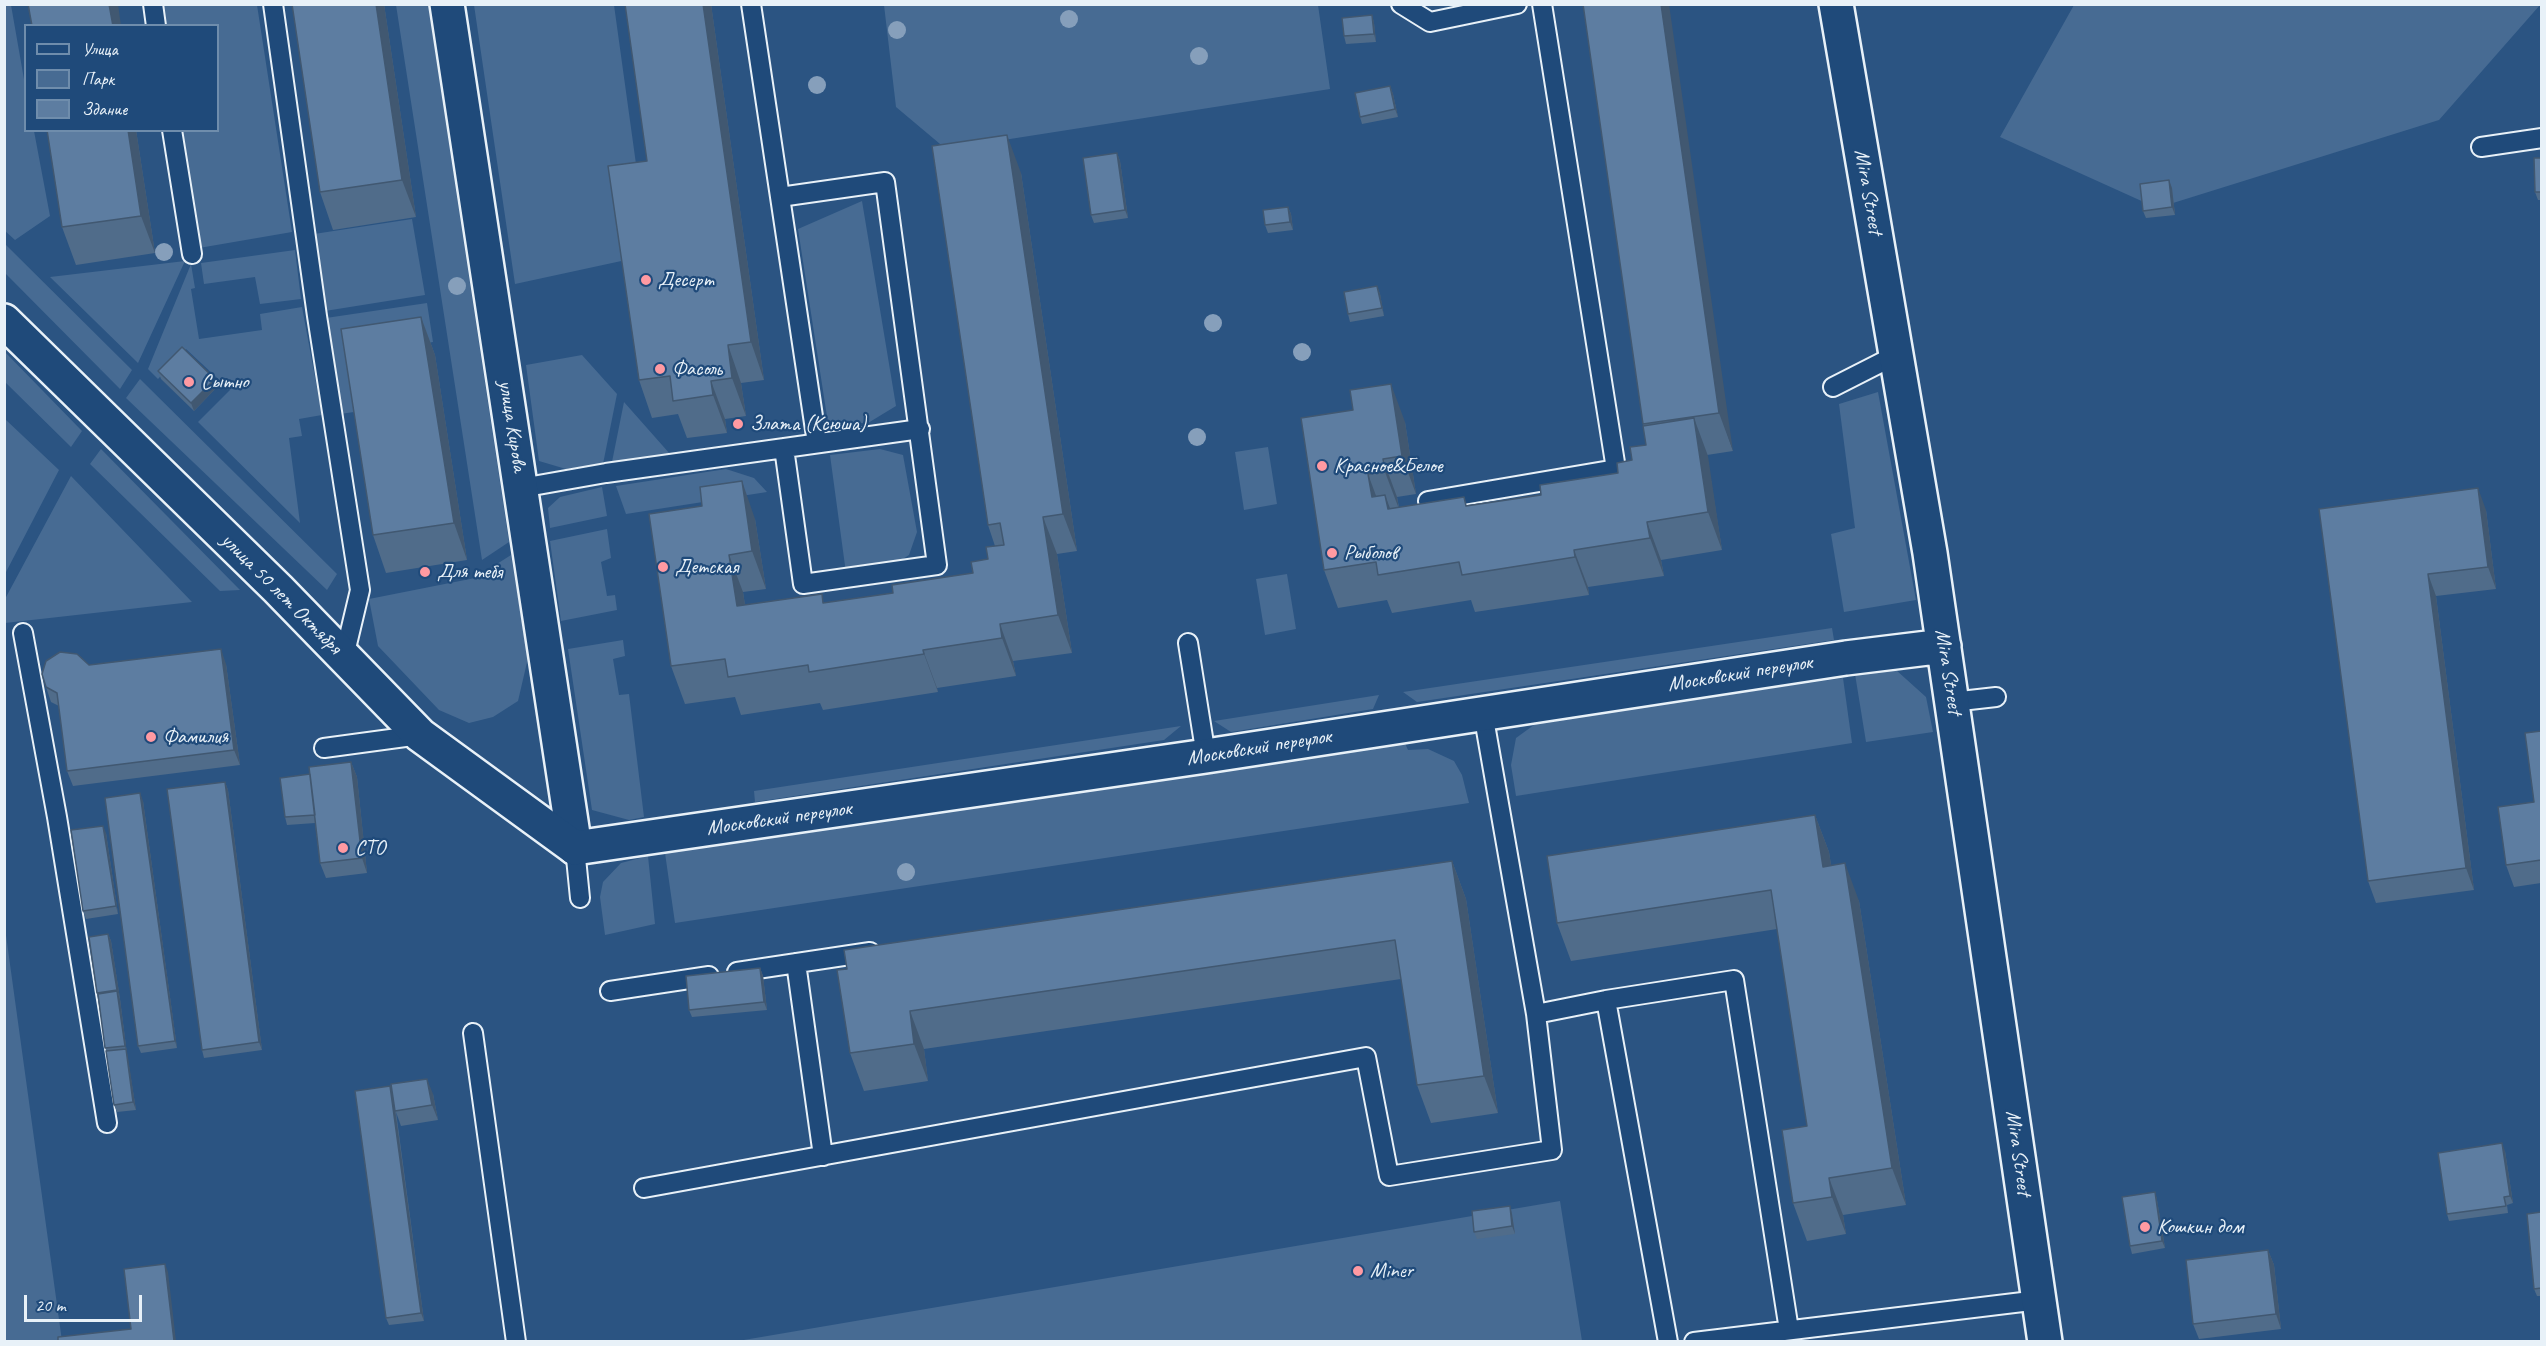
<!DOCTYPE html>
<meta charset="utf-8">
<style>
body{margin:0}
#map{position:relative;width:2546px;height:1346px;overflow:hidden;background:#2b5482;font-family:Caveat,sans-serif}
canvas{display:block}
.frame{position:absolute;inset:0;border:6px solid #e8f1f8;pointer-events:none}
.legend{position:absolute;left:24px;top:24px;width:195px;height:108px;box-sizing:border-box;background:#1f4a7a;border:2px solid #6f8dac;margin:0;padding:8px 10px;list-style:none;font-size:18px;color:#e8f1f8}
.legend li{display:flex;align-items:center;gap:12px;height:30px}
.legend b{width:30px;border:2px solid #6f8dac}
.scale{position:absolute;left:24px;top:1295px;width:118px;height:27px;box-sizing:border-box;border:3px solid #e8f1f8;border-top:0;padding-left:8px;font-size:18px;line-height:21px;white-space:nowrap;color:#e8f1f8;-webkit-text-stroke:4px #1f4a7a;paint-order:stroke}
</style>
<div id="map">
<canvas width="2546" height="1346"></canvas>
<div class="frame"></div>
<ul class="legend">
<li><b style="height:8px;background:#1f4a7a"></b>Улица</li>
<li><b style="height:16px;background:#476b93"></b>Парк</li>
<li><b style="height:16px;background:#5d7da1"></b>Здание</li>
</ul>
<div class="scale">20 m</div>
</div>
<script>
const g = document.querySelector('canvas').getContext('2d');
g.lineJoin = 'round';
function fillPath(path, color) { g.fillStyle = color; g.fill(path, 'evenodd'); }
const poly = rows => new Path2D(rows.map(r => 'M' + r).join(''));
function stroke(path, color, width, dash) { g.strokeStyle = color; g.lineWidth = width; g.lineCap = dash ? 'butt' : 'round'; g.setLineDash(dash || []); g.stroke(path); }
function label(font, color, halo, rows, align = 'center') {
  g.font = font + ' Caveat,sans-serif'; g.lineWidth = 4.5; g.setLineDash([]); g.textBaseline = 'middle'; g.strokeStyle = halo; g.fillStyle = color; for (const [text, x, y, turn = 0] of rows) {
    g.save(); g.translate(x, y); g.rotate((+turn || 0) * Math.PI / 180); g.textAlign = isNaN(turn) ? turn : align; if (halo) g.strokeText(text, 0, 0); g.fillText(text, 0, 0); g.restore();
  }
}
fillPath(poly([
 [4,5,11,5,25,85,26,130,34,131,50,216,15,240,4,230],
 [162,5,257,5,292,232,199,248,181,131,218,130,218,26,166,25],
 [396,5,428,5,509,542,482,560],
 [474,5,614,5,640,193,626,260,515,284],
 [884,5,1318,5,1330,89,946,149,896,107],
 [2074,5,2540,5,2439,120,2157,208,2000,137],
 [862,201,896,406,868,423,828,423,798,229],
 [412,219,425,295,325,311,314,234],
 [4,243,132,370,120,389,5,273],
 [295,250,301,299,260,304,255,277,204,284,201,263],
 [185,261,138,363,50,277],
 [191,264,195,288,191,289,199,339,262,330,260,314,302,307,322,415,299,419,302,436,289,438,300,523,198,422,230,390,186,349,158,379,148,369],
 [427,303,433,342,346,357,354,412,340,414,326,318],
 [5,352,82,431,71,447,5,382],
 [582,355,617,394,603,464,566,469,539,461,526,365],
 [140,379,337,574,327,590,126,398],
 [1878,392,1916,600,1844,612,1831,534,1855,528,1839,404],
 [624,402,670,454,612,462],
 [5,419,59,470,5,574],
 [1268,447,1277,504,1244,510,1235,452],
 [101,449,240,590,220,591,90,464],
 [880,449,903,455,917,532,909,555,895,564,846,573,830,455],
 [726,469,754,478,767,492,626,514,616,486],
 [71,476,192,602,5,623,5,599],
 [602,487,607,516,550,528,548,508,560,497],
 [607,529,611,558,601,562,607,596,615,595,617,610,561,621,550,541],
 [511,555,528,658,518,701,493,717,469,723,439,710,378,646,369,599,475,578],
 [1287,574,1296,629,1265,635,1256,579],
 [1832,628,1834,640,1417,702,1403,692],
 [623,640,625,656,613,659,619,695,629,694,644,817,629,820,592,810,568,649],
 [1896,670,1926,697,1933,732,1866,742,1855,674],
 [1843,678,1852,743,1516,796,1511,765,1516,738,1538,722],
 [1379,695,1373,709,1231,732,1214,721],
 [1181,726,1164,740,755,802,754,791],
 [1404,741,1408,750,1428,749,1454,761,1462,775,1469,803,675,923,665,853],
 [648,856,655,924,605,935,600,897,603,882,621,863],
 [5,928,62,1341,5,1341],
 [1560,1201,1582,1341,732,1342]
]), '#476b93');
const lane = poly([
 [153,4,156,26],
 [273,4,317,316,360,590,344,657],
 [751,4,817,443],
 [1401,4,1430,22,1517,4],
 [172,130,192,254],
 [2481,147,2542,138],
 [780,197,885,182,937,565,803,584,784,448],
 [1833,387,1896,355],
 [521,488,606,473,920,429],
 [1428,501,1616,469,1542,4],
 [23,633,57,817,107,1123],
 [1188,643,1206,756],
 [1952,702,1996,697],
 [324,748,420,735],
 [575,848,580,898],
 [796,963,823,1156],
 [737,972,870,952],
 [610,991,709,976],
 [1606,1000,1734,980,1789,1330],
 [1536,1014,1606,1000,1668,1342],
 [473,1033,516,1342],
 [644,1188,1366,1057,1389,1176,1552,1150,1536,1014,1483,713],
 [1694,1342,2039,1300]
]);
const street = poly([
 [447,4,575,848]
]);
const secondary = poly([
 [1836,4,1930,553,2045,1342],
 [4,321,278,589,420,735,575,848,1206,756,1846,658,1944,646]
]);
stroke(lane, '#e8f1f8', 22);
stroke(street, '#e8f1f8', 38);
stroke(secondary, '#e8f1f8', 38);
stroke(lane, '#1f4a7a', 18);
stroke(street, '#1f4a7a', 33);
stroke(secondary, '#1f4a7a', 33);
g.fillStyle = '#869fbb';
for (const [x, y] of [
 [1069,19],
 [897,30],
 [1199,56],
 [817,85],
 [164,252],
 [457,286],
 [1213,323],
 [1302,352],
 [1197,437],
 [906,872]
]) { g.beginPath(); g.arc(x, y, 9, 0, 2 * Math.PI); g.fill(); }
fillPath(poly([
 [384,4,416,217,333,230,320,192],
 [625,4,711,4,764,380,741,383,746,416,725,419,727,433,687,438,678,414,652,418,639,380,647,161],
 [1583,4,1733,451,1707,455,1722,550,1661,560,1664,576,1588,587,1589,595,1475,612,1471,600,1392,613,1387,600,1338,608,1324,570,1301,418,1405,422,1416,494,1397,497,1399,507,1467,505,1541,495,1618,473,1646,445],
 [1372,15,1374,23,1376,42,1346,44,1344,36],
 [1390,86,1393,94,1398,117,1362,124,1360,117],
 [136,130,155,253,76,265,62,227],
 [1117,153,1120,161,1128,218,1094,223,1091,215],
 [2541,158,2541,200,2538,200,2535,192],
 [1021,173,1077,551,1057,554,1072,653,1013,661,1016,676,937,688,938,692,823,710,820,703,741,715,735,697,685,704,671,666,649,514,755,519,766,589,743,592,745,605,825,603,893,593,973,573,988,559,995,546,988,525],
 [2172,188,2175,215,2146,218,2143,211],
 [1288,207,1291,214,1293,230,1268,233,1265,225],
 [1377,286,1380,294,1384,316,1350,322,1348,314],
 [421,317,435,355,467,560,386,573,373,535],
 [158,371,218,386,194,411,161,379],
 [2319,509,2486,510,2496,589,2436,596,2474,890,2376,903,2368,881],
 [226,664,240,765,73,786,67,771,59,706,51,702,46,687,89,665],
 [2541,731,2541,883,2514,887,2506,865,2534,802],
 [351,762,357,777,367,873,326,878,320,863,315,823,287,825,285,817,310,774],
 [225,782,228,790,262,1050,204,1058,202,1050],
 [143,801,177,1048,141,1053,138,1046],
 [1815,815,1829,852,1831,865,1859,901,1906,1205,1843,1215,1846,1234,1807,1241,1793,1203,1807,1126,1777,929,1571,961,1557,923],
 [106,833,118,914,86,919,83,911],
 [1452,861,1466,899,1498,1113,1431,1123,1417,1085,1401,979,924,1049,928,1081,864,1091,850,1053,847,969],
 [108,934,111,941,120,999,127,1054,136,1110,117,1112,114,1105,89,937],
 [760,968,763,976,767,1010,692,1017,689,1010],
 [390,1086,392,1091,433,1094,438,1120,401,1126,396,1112,424,1321,389,1325,386,1318],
 [2505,1151,2513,1203,2507,1205,2508,1213,2449,1221,2447,1214],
 [2155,1192,2157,1200,2165,1248,2132,1254,2130,1246],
 [2541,1212,2541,1296,2537,1296,2534,1289],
 [1512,1214,1515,1234,1477,1239,1474,1232],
 [2268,1250,2274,1265,2281,1329,2199,1339,2193,1324]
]), '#506c8a');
fillPath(poly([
 [109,4,118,4,121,26,113,26],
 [376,4,384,4,416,217,402,180],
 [703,4,711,4,764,380,751,342],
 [1661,4,1669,4,1733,451,1719,413],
 [1372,15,1374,23,1376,42,1374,34],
 [1390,86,1393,94,1398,117,1395,109],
 [128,130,136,130,155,253,141,216],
 [1007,135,1021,173,1077,551,1063,514],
 [1117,153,1120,161,1128,218,1125,210],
 [2169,180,2172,188,2175,215,2172,207],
 [1288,207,1291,214,1293,230,1290,222],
 [1377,286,1380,294,1384,316,1382,308],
 [421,317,435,355,467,560,454,523],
 [728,345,741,383,746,416,732,378],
 [215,379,218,386,194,411,191,403],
 [711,381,725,419,727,433,713,395],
 [1391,384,1405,422,1416,494,1402,456],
 [1694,418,1708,456,1722,550,1708,512],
 [1383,459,1397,497,1399,509,1385,472],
 [1368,474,1382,512,1372,497],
 [742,481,755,519,766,589,752,551],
 [2478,488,2486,510,2496,589,2488,567],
 [1385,495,1399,532,1388,509],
 [1043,517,1057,554,1072,653,1058,615],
 [1647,522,1661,560,1664,576,1650,538],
 [1574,550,1588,587,1589,595,1575,557],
 [729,555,743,592,751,644,737,606],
 [2428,574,2436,596,2474,890,2466,868],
 [1000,624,1013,661,1016,676,1002,638],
 [221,649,226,664,240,765,234,750],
 [923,650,937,688,938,692,924,654],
 [351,762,357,777,367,873,362,858],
 [225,782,228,790,262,1050,259,1042],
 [140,793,143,801,177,1048,175,1041],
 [1815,815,1829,852,1837,904,1823,867],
 [103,826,106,833,118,914,116,906],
 [1452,861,1466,899,1498,1113,1484,1076],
 [1845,863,1859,901,1906,1205,1892,1168],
 [108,934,111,941,120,998,117,990],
 [760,968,763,976,767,1010,764,1002],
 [117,991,120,999,127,1054,125,1046],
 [910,1011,924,1049,928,1081,914,1044],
 [126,1049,128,1057,136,1110,133,1102],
 [427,1079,433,1094,438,1120,432,1105],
 [390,1086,393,1094,424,1321,421,1313],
 [2502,1143,2505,1151,2513,1203,2510,1196],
 [1829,1178,1843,1215,1846,1234,1832,1197],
 [2155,1192,2157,1200,2165,1248,2162,1241],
 [1510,1206,1512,1214,1515,1234,1512,1226],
 [2268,1250,2274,1265,2281,1329,2276,1314],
 [165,1264,168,1272,176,1341,174,1341]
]), '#415871');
const building = poly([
 [28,4,109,4,113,26,32,26,28,4],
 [292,4,376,4,402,180,320,192,292,4],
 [625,4,703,4,751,342,728,345,732,378,711,381,713,395,673,401,670,376,639,380,608,166,647,161,625,4],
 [1583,4,1661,4,1719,413,1643,424,1583,4],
 [1372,15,1374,34,1344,36,1342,18,1372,15],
 [1390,86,1395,109,1360,117,1355,93,1390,86],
 [47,130,128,130,141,216,62,227,47,130],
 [1007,135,1063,514,1043,517,1058,615,1000,624,1002,638,923,650,924,654,809,672,808,665,728,677,725,659,671,666,649,514,702,506,700,487,742,481,752,551,729,555,737,606,822,594,823,603,893,593,892,585,973,573,971,562,988,559,986,547,1004,545,1000,523,988,525,932,146,1007,135],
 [1117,153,1125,210,1091,215,1083,158,1117,153],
 [2534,158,2541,158,2541,192,2535,192,2534,158],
 [2169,180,2172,207,2143,211,2140,184,2169,180],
 [1288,207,1290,222,1265,225,1263,210,1288,207],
 [1377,286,1382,308,1348,314,1344,292,1377,286],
 [421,317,454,523,373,535,341,329,421,317],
 [182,347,215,379,191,403,158,371,182,347],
 [1391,384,1402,456,1383,459,1385,472,1368,474,1372,497,1385,495,1388,509,1464,497,1466,506,1541,495,1540,485,1618,473,1617,463,1632,460,1630,447,1646,445,1643,426,1694,418,1708,512,1647,522,1650,538,1574,550,1575,557,1462,575,1459,562,1378,575,1376,562,1324,570,1301,418,1353,410,1350,390,1391,384],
 [2478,488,2488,567,2428,574,2466,868,2368,881,2319,509,2478,488],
 [221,649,234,750,67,771,57,693,46,687,42,674,46,661,60,652,77,654,89,665,221,649],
 [2541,731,2541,860,2506,865,2498,807,2534,802,2525,733,2541,731],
 [351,762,362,858,320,863,309,767,351,762],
 [310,774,315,815,285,817,280,778,310,774],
 [225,782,259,1042,202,1050,167,789,225,782],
 [140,793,175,1041,138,1046,105,798,140,793],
 [1815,815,1823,867,1845,863,1892,1168,1829,1178,1832,1197,1793,1203,1782,1130,1807,1126,1771,890,1557,923,1547,856,1815,815],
 [103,826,116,906,83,911,71,830,103,826],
 [1452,861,1484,1076,1417,1085,1395,940,910,1011,914,1044,850,1053,837,970,847,969,844,950,1452,861],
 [108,934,117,990,97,993,89,937,108,934],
 [760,968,764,1002,689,1010,686,976,760,968],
 [117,991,125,1046,105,1048,98,994,117,991],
 [126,1049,133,1102,114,1105,106,1051,126,1049],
 [427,1079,432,1105,395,1111,391,1084,427,1079],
 [390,1086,421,1313,386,1318,355,1091,390,1086],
 [2502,1143,2510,1196,2504,1197,2506,1206,2447,1214,2438,1153,2502,1143],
 [2155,1192,2162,1241,2130,1246,2122,1197,2155,1192],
 [1510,1206,1512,1226,1474,1232,1472,1211,1510,1206],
 [2541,1212,2541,1288,2534,1289,2527,1214,2541,1212],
 [2268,1250,2276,1314,2193,1324,2186,1260,2268,1250],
 [165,1264,174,1341,58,1341,58,1337,131,1329,124,1269,165,1264]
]);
fillPath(building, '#5d7da1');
stroke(building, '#415871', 1.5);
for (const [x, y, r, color] of [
 [646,280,6,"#ff9aa2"],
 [660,369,6,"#ff9aa2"],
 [189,382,6,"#ff9aa2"],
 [738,424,6,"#ff9aa2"],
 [1322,466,6,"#ff9aa2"],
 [1332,553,6,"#ff9aa2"],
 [663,567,6,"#ff9aa2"],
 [425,572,6,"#ff9aa2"],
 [151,737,6,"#ff9aa2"],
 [343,848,6,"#ff9aa2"],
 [2145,1227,6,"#ff9aa2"],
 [1358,1271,6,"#ff9aa2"]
]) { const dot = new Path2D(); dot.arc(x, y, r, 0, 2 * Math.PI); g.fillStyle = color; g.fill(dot); stroke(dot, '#1f4a7a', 2); }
label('21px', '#e8f1f8', '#1f4a7a', [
 ["Mira Street",1868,192,80],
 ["улица Кирова",512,426,81],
 ["улица 50 лет Октября",281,594,45],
 ["Mira Street",1948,672,81],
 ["Московский переулок",1740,674,-9],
 ["Московский переулок",1259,748,-9],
 ["Московский переулок",779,819,-8],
 ["Mira Street",2018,1153,82]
]);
label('21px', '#e8f1f8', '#1f4a7a', [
 ["Десерт",658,280],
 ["Фасоль",672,369],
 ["Сытно",201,382],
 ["Злата (Ксюша)",750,424],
 ["Красное&Белое",1334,466],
 ["Рыболов",1344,553],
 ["Детская",675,567],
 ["Для тебя",437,572],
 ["Фамилия",163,737],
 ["СТО",355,848],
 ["Кошкин дом",2157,1227],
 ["Miner",1370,1271]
], 'left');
</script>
